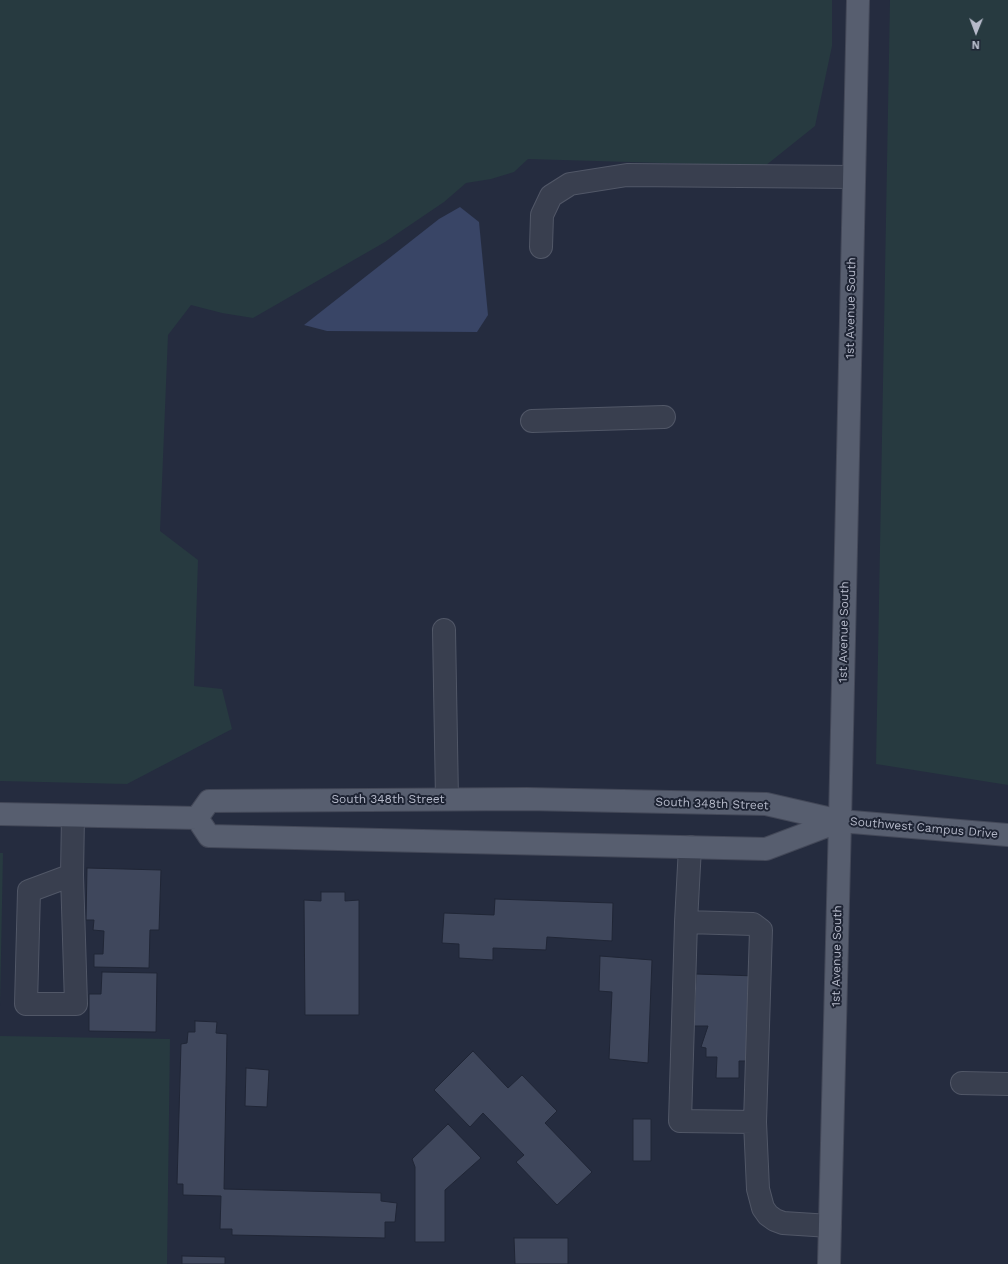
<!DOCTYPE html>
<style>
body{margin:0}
#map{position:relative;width:1008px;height:1264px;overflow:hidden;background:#252c3f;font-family:"Work Sans",sans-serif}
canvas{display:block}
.north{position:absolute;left:956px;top:12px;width:40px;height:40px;-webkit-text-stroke:3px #1e2434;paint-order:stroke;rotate:181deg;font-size:11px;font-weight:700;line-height:16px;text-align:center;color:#b6baca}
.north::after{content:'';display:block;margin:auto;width:14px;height:18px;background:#b6baca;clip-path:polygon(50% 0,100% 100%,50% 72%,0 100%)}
</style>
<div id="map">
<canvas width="1008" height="1264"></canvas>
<div class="north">N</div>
</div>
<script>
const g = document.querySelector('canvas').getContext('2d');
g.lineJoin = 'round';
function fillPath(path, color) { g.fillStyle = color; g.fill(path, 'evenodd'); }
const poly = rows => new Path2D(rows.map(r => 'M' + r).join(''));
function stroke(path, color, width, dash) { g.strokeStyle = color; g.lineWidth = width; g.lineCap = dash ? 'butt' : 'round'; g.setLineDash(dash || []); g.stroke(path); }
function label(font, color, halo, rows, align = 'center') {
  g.font = font + ' "Work Sans",sans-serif'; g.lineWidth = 4; g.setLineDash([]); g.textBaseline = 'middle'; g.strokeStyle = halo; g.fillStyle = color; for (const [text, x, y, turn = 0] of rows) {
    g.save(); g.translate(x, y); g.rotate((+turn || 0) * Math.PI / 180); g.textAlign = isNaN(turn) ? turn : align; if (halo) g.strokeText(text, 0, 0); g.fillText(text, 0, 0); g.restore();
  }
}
fillPath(poly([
 [0,0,832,0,832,46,815,126,765,166,528,159,514,172,491,179,466,183,444,202,385,242,253,318,222,313,191,305,168,335,160,531,198,560,194,686,222,689,232,729,127,784,0,781],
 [890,0,1008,0,1008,785,876,764],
 [0,853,3,853,0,1006],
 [0,1036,170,1039,167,1264,0,1264]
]), '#273a40');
fillPath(poly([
 [460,207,479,222,488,315,477,332,327,331,304,325,439,219]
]), '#394566');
const building = poly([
 [87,868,161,870,159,930,150,930,149,968,94,967,94,954,103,954,104,931,93,930,94,920,86,920,87,868],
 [321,892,345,892,345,901,359,900,359,1015,305,1015,304,900,321,901,321,892],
 [495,899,613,903,612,941,547,937,546,950,493,948,493,960,459,958,459,944,442,943,444,913,494,915,495,899],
 [600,956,652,960,648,1063,609,1059,612,992,599,991,600,956],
 [102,972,157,973,156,1032,89,1031,89,994,101,994,102,972],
 [696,974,756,976,754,1061,739,1061,739,1078,716,1078,717,1057,706,1057,706,1048,701,1047,708,1026,694,1026,696,974],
 [195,1021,217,1022,216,1033,227,1034,224,1189,381,1193,381,1201,397,1203,395,1222,385,1222,385,1238,232,1235,232,1229,220,1229,221,1196,183,1195,183,1184,177,1184,181,1044,187,1043,188,1032,195,1032,195,1021],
 [473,1051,508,1088,522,1075,557,1111,545,1123,592,1172,557,1205,516,1162,524,1155,483,1113,470,1127,434,1090,473,1051],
 [246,1068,269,1070,267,1107,245,1106,246,1068],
 [633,1119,651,1119,651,1161,633,1161,633,1119],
 [448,1124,481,1158,445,1190,445,1242,415,1242,415,1167,412,1159,448,1124],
 [514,1238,568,1238,568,1264,515,1264,514,1238],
 [182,1256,225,1257,225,1264,182,1264,182,1256]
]);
fillPath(building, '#3f475c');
stroke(building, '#202636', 1);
const minor = poly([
 [541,247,542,215,551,196,570,184,627,175,854,177],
 [532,421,664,417],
 [444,630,447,799],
 [690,847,686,922,680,1121,755,1122],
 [72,875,29,891,26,1004,76,1004,72,875,73,816],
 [686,922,753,924,761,930,755,1122,758,1189,763,1208,768,1215,775,1220,783,1223,830,1226],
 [962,1083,1008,1084]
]);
const major = poly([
 [0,814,197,818],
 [197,818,209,801,527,799,766,804,840,821,1008,835],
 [197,818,209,836,766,849,840,821],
 [829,1264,840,821,858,0]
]);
stroke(minor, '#515767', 24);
stroke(major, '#434858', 24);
stroke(minor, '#393f4f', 22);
stroke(major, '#575e6f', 22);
label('12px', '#b6baca', '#1e2434', [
 ["1st Avenue South",851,308,-89],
 ["1st Avenue South",844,632,-89],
 ["South 348th Street",388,799],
 ["South 348th Street",712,804,2],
 ["Southwest Campus Drive",924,828,5],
 ["1st Avenue South",837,956,-89]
]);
</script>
